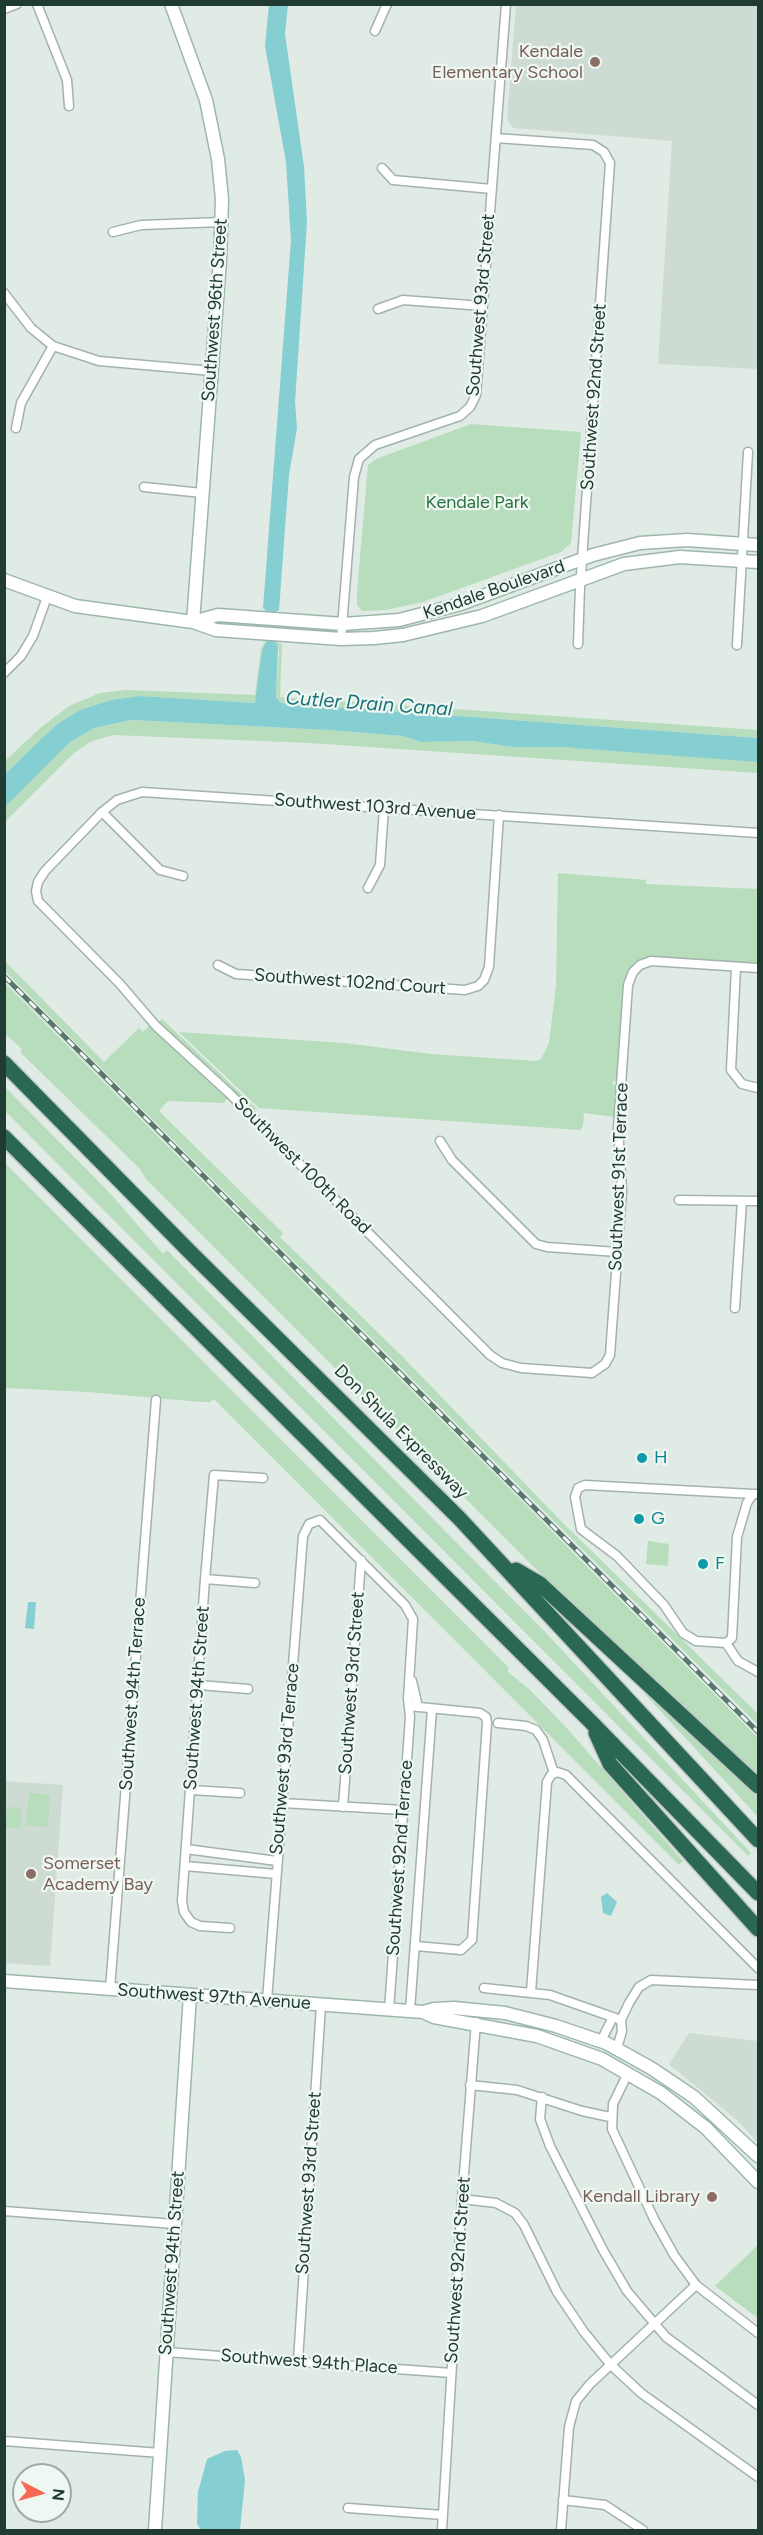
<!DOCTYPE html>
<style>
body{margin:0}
#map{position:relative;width:763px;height:2535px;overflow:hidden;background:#dfebe4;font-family:Figtree,sans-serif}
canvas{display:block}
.frame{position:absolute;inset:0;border:6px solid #203b31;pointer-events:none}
.north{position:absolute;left:12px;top:2463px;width:60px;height:60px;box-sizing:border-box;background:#eff7f2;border:2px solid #9caca5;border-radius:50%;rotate:96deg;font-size:16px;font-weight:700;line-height:24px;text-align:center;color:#203b31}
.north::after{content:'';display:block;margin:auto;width:21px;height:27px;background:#f56953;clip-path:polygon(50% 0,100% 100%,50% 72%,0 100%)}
</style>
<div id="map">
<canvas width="763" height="2535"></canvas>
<div class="frame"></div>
<div class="north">N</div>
</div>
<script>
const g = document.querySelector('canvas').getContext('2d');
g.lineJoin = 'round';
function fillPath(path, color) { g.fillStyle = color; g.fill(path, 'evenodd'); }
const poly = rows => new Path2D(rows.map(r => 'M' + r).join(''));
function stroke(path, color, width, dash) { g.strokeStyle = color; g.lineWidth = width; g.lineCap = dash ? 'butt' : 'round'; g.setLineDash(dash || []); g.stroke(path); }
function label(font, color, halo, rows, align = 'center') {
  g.font = font + ' Figtree,sans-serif'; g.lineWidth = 4.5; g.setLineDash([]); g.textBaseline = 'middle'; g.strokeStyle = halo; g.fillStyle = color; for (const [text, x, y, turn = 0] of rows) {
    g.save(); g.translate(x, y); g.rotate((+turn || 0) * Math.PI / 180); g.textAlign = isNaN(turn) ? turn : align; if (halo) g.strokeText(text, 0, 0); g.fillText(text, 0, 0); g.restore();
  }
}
fillPath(poly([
 [516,5,758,5,758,369,658,364,672,141,513,128,507,119],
 [4,1781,63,1785,50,1966,5,1963],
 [689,2033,758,2041,758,2143,739,2122,669,2064]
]), '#cddbd3');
fillPath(poly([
 [471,424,581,432,571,543,561,552,423,602,386,610,362,611,357,605,357,592,368,465,376,459],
 [267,639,262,651,259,695,255,703,140,696,111,700,80,710,57,724,5,774,5,761,40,728,69,706,100,693,127,690,255,695,261,649],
 [275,640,282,645,280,697,758,730,758,738,281,703,276,696,279,651],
 [131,720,328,730,403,736,421,742,471,741,514,747,561,747,722,758,758,762,758,773,309,743,113,735,90,742,74,753,5,822,5,807,69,743,94,728],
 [558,873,646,880,646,884,758,889,758,964,649,957,634,963,628,970,624,984,618,1081,613,1081,613,1085,617,1085,615,1117,584,1113,583,1126,580,1130,259,1108,179,1032,344,1043,431,1054,536,1061,541,1059,549,1043,556,985],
 [4,960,104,1062,139,1028,143,1032,149,1026,228,1098,224,1103,168,1101,159,1111,283,1233,280,1237,402,1356,560,1520,758,1714,758,1725,63,1030,5,971],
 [4,982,758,1738,758,1779,587,1620,146,1179,140,1169,20,1052,22,1049,5,1034],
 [162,1019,197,1052,257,1109,252,1111,158,1023],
 [5,1087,107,1190,163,1254,167,1250,547,1634,751,1853,748,1856,5,1111],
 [4,1162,509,1668,507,1671,530,1690,564,1725,683,1861,679,1865,214,1399,210,1402,201,1402,88,1392,5,1388],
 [648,1541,669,1544,668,1566,646,1564],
 [620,1667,758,1792,758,1817],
 [29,1793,50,1795,48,1827,26,1825],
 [7,1807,22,1808,20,1829,5,1827],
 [758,2245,758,2318,715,2286]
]), '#b7ddbd');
fillPath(poly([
 [288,4,285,34,304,167,307,221,295,402,297,428,289,475,279,610,274,613,268,613,263,608,291,240,286,162,265,46,269,5],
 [267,639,275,640,278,648,276,697,281,703,758,738,758,762,561,747,514,747,471,741,421,742,403,736,328,730,131,720,94,728,69,743,5,807,5,774,57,724,80,710,111,700,140,696,255,703,262,651],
 [28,1602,36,1602,34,1629,25,1628],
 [607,1893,617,1902,611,1916,603,1913,601,1897],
 [237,2450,241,2457,245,2480,240,2530,201,2530,197,2524,198,2492,207,2459,225,2451]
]), '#85ced2');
const street = poly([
 [37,4,67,80,69,106],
 [4,9,17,4],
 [375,31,387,4],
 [496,138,593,145,604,152,610,163,580,588,578,644],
 [382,168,393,180,492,189],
 [113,232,141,225,222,222],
 [4,293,31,328,53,346,99,361,212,371],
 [378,309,403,300,483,306],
 [16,428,21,403,53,346],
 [144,487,202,493],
 [341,639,354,477,359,459,375,445,460,416,470,407,476,395,506,4],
 [737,645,748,452],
 [4,673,21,656,33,636,47,597],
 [102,812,160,870,183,876],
 [758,833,142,792,117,800,102,812,45,871,38,882,36,891,38,901,120,984,156,1026,229,1093,490,1355,502,1363,521,1368,592,1373,605,1364,610,1355,622,1191,618,1128,628,985,633,972,640,965,651,961,758,968],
 [368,888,380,865,384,808],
 [218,965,236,974,465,990,478,986,484,980,489,967,499,815],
 [736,967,731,1070,742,1084,758,1088],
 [440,1141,452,1160,536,1244,547,1247,617,1252],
 [679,1200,758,1201],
 [735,1308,742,1201],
 [753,1494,747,1503,737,1537,732,1638,726,1643,696,1641,683,1633,664,1605,617,1556,581,1529,575,1497,578,1488,585,1485,753,1494,758,1494],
 [205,1579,255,1583],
 [726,1643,738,1661,758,1672],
 [412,1681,418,1707],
 [199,1685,248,1689],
 [409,1706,480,1713,486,1717,487,1723,472,1940,461,1950,416,1946],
 [498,1723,526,1726,536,1730,543,1740,554,1773],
 [191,1790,240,1793],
 [282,1803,403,1810],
 [343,1807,361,1560],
 [186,1849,277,1861],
 [185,1866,276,1874],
 [230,1928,200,1926,191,1922,184,1912,182,1901,205,1579,214,1475,263,1478],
 [484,1988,550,1995,621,2020],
 [110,1989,156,1400],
 [531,1992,547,1782,551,1775,557,1772,566,1775,758,1968],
 [267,2000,303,1536,309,1524,320,1520,405,1605,413,1619,408,1699,410,1717,389,2010],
 [410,2011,432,1709],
 [601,2041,613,2017],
 [617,2048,622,2031,621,2020,629,2003,639,1987,651,1980,758,1985],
 [628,2073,613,2104,612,2129,654,2219,674,2255,696,2285,758,2333],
 [470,2085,517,2090,582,2111,610,2117],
 [542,2097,540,2119,550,2146,603,2250,627,2291,666,2337,758,2405],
 [462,2199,496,2203,515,2213,524,2225,557,2292,584,2332,610,2364,641,2393,758,2477],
 [4,2211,175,2224],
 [166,2352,451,2373],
 [298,2361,321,2005],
 [4,2441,160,2453],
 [563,2500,605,2505,643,2530],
 [348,2508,443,2515],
 [442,2530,462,2199,476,2022],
 [561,2530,569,2427,576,2401,590,2384,696,2285]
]);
const secondary = poly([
 [171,4,206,100,218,159,222,199,220,260,193,622],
 [4,580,75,606,193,622,216,630,341,639,374,638,403,635,482,616,624,564,680,557,758,562],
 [193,622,218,615,343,624,399,620,461,604,593,555,640,543,687,540,758,545],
 [4,1981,423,2012,434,2017,537,2036,602,2059,661,2093,706,2128,758,2182],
 [423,2012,434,2009,454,2008,505,2013,556,2026,606,2043,651,2068,694,2097,758,2156],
 [155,2530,190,1995]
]);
const highway = poly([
 [4,1063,189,1251,459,1518,758,1840],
 [4,1137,591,1722,758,1893],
 [516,1570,540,1584,758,1786],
 [596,1733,610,1764,758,1929]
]);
stroke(street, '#a2b3ab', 11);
stroke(secondary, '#9eb7ab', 15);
stroke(highway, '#c1c8c5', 18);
stroke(street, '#fff', 8);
stroke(secondary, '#fff', 12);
stroke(highway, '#2b6854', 15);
const rail = poly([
 [4,976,758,1732]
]);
stroke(rail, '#5a776c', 5);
stroke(rail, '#eff7f2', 3, [9]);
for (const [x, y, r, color] of [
 [595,62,6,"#8d6e63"],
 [642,1458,6,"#0f9aa8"],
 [639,1519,6,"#0f9aa8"],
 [703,1564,6,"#0f9aa8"],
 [31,1874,6,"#8d6e63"],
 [712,2197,6,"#8d6e63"]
]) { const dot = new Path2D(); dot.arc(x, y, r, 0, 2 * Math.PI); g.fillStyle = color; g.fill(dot); stroke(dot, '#eff7f2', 2); }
label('18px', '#785e54', '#eff7f2', [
 ["Kendale",583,52],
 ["Elementary School",583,73],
 ["Somerset",43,1864,"left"],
 ["Academy Bay",43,1885,"left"],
 ["Kendall Library",700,2197]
], 'right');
label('18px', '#203b31', '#eff7f2', [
 ["Southwest 93rd Street",481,305,-85],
 ["Southwest 96th Street",215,310,-86],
 ["Southwest 92nd Street",594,397,-86],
 ["Kendale Boulevard",494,590,-19],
 ["Southwest 103rd Avenue",375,807,4],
 ["Southwest 102nd Court",350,982,4],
 ["Southwest 100th Road",302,1166,45],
 ["Southwest 91st Terrace",619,1177,-88],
 ["Don Shula Expressway",401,1432,45],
 ["Southwest 93rd Street",352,1683,-86],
 ["Southwest 94th Terrace",133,1694,-86],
 ["Southwest 94th Street",197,1698,-86],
 ["Southwest 93rd Terrace",285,1759,-85],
 ["Southwest 92nd Terrace",400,1858,-86],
 ["Southwest 97th Avenue",214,1997,4],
 ["Southwest 93rd Street",309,2183,-86],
 ["Southwest 94th Street",172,2263,-86],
 ["Southwest 92nd Street",458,2270,-86],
 ["Southwest 94th Place",309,2362,4]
]);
label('18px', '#29723e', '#eff7f2', [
 ["Kendale Park",477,503]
]);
label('18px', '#0d838f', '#eff7f2', [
 ["H",654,1458],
 ["G",651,1519],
 ["F",715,1564]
], 'left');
label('italic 20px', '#197278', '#eff7f2', [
 ["Cutler Drain Canal",369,704,4]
]);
</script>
